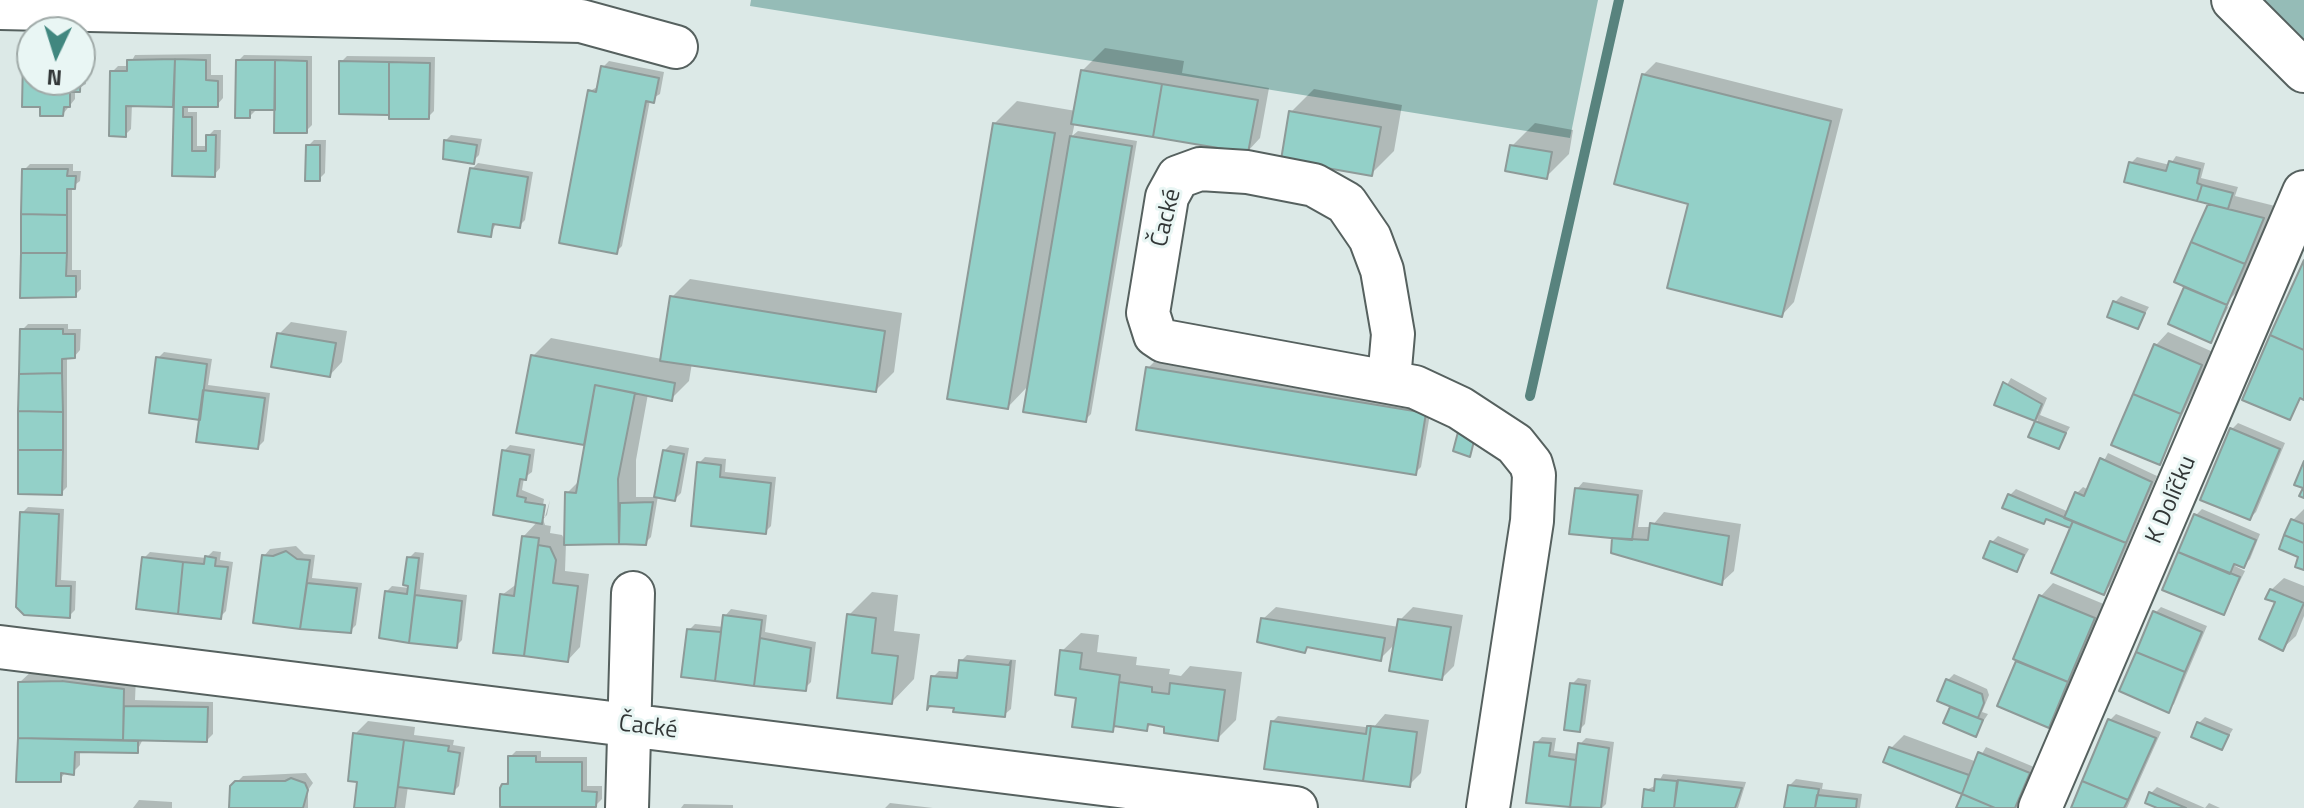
<!DOCTYPE html>
<meta charset="utf-8">
<style>
body{margin:0}
#map{position:relative;width:2304px;height:808px;overflow:hidden;background:#dce9e7;font-family:"Titillium Web",sans-serif}
canvas{display:block}
.north{position:absolute;left:16px;top:16px;width:80px;height:80px;box-sizing:border-box;background:#e9f6f4;border:2px solid #a0aaa8;border-radius:50%;rotate:184deg;font-size:22px;font-weight:700;line-height:32px;text-align:center;color:#323737}
.north::after{content:'';display:block;margin:auto;width:28px;height:36px;background:#41877f;clip-path:polygon(50% 0,100% 100%,50% 72%,0 100%)}
</style>
<div id="map">
<canvas width="2304" height="808"></canvas>
<div class="north">N</div>
</div>
<script>
const g = document.querySelector('canvas').getContext('2d');
g.lineJoin = 'round';
function fillPath(path, color) { g.fillStyle = color; g.fill(path, 'evenodd'); }
const poly = rows => new Path2D(rows.map(r => 'M' + r).join(''));
function stroke(path, color, width, dash) { g.strokeStyle = color; g.lineWidth = width; g.lineCap = dash ? 'butt' : 'round'; g.setLineDash(dash || []); g.stroke(path); }
function label(font, color, halo, rows, align = 'center') {
  g.font = font + ' "Titillium Web",sans-serif'; g.lineWidth = 6; g.setLineDash([]); g.textBaseline = 'middle'; g.strokeStyle = halo; g.fillStyle = color; for (const [text, x, y, turn = 0] of rows) {
    g.save(); g.translate(x, y); g.rotate((+turn || 0) * Math.PI / 180); g.textAlign = isNaN(turn) ? turn : align; if (halo) g.strokeText(text, 0, 0); g.fillText(text, 0, 0); g.restore();
  }
}
fillPath(poly([
 [751,0,1598,0,1570,138,750,6],
 [2262,0,2304,0,2304,42,2285,22]
]), '#95bcb7');
fillPath(poly([
 [1105,48,1184,61,1182,73,1269,88,1260,138,1248,151,1075,122,1072,136,1078,131,1137,141,1091,414,1085,420,1029,385,1008,407,994,124,1017,101,1076,111,1082,71],
 [31,53,32,80,80,80,80,53,86,53,86,84,75,90,75,99,63,114,42,105,24,105,25,59],
 [211,54,211,75,223,75,223,98,217,105,188,105,188,112,197,112,197,146,208,146,208,136,214,130,221,130,220,168,214,175,174,174,175,105,132,104,131,129,125,135,112,72,118,66,129,66,135,55],
 [244,55,312,56,312,125,306,131,277,109,256,110,250,116,238,61],
 [347,56,435,57,434,111,428,117,341,62],
 [609,61,664,72,660,94,650,100,622,246,616,252,590,91,599,86,603,67],
 [1656,62,1843,109,1794,302,1782,315,1690,203,1643,75],
 [1314,89,1402,105,1394,151,1371,174,1291,112],
 [1535,123,1573,130,1569,154,1546,177,1512,146],
 [451,135,482,139,479,155,473,161,446,140],
 [314,140,326,140,325,173,319,179,308,146],
 [2176,156,2205,163,2201,178,2238,187,2235,196,2275,206,2239,290,2225,304,2225,309,2229,306,2211,340,2185,288,2212,203,2131,163,2137,157,2170,165],
 [478,163,533,172,525,220,519,226,497,222,490,235,472,169],
 [30,164,73,164,73,171,81,171,80,181,72,187,72,270,81,270,81,289,75,295,22,296,24,170],
 [690,279,902,313,894,372,876,390,692,363,689,381,671,399,648,394,636,460,636,497,656,497,664,451,670,445,689,448,681,493,675,499,658,496,651,537,645,543,566,543,565,571,589,574,580,647,568,660,502,595,518,583,523,537,538,521,495,514,504,451,510,445,535,449,532,472,524,478,522,490,544,499,541,517,545,517,550,500,547,515,543,519,545,525,551,526,550,533,562,535,566,542,567,493,580,480,587,444,518,431,533,356,551,338,662,359,672,297],
 [2121,296,2149,307,2137,327,2115,302],
 [291,322,347,331,342,362,330,375,279,334],
 [28,324,68,324,68,329,81,329,80,350,74,357,67,357,67,487,61,493,22,330],
 [2168,332,2213,352,2159,462,2156,345],
 [164,352,212,359,208,385,270,393,264,441,258,447,202,418,158,358],
 [1154,362,1431,408,1421,467,1415,473,1148,368],
 [2011,378,2047,398,2040,415,2070,427,2058,447,2031,436,2038,420,1996,404],
 [2238,423,2285,443,2256,512,2250,518,2232,429],
 [2108,453,2157,476,2110,586,2104,592,2072,527,2048,517,2043,522,2010,495,2016,489,2069,512,2077,493,2083,487,2089,490],
 [705,457,726,459,725,472,776,477,771,526,765,532,699,463],
 [1583,482,1643,490,1638,527,1651,527,1664,512,1741,524,1734,571,1721,583,1614,537,1577,489],
 [28,507,64,509,61,580,76,581,75,610,69,616,22,513],
 [2202,509,2260,534,2250,559,2244,565,2237,562,2235,566,2245,571,2224,613,2196,515],
 [2304,509,2304,568,2293,520],
 [1998,536,2029,549,2017,570,1992,542],
 [296,546,304,554,315,555,312,578,362,583,356,625,350,631,255,621,264,556,270,549],
 [213,551,221,552,220,560,233,562,226,611,220,617,144,558,150,552,206,558],
 [415,552,424,553,420,589,467,595,462,640,456,646,381,636,386,592,392,586,409,588,409,558],
 [2284,578,2304,586,2304,616,2296,636,2283,648,2277,600,2271,590],
 [2053,583,2106,605,2080,667,2048,726,2000,705,2041,596],
 [872,592,898,595,894,631,920,634,914,679,892,702,849,615],
 [1276,607,1399,627,1400,620,1413,607,1463,615,1454,666,1442,678,1396,643,1380,659,1310,645,1305,651,1263,619],
 [2161,607,2207,626,2174,704,2168,710,2155,613],
 [731,609,767,615,765,632,816,642,811,682,805,688,683,675,689,630,695,624,724,627,725,616],
 [1081,633,1099,635,1097,652,1137,657,1136,665,1170,669,1169,674,1181,676,1190,666,1242,672,1236,720,1217,739,1152,723,1146,729,1117,725,1112,730,1078,696,1062,651],
 [967,655,1016,660,1011,709,1004,715,956,706,933,677,939,671,960,672,961,661],
 [33,670,136,677,135,700,213,702,213,734,207,740,143,739,137,751,80,750,80,765,74,771,66,771,60,780,20,739,20,682],
 [1954,674,1987,689,1989,695,1982,712,1988,714,1975,734,1946,722,1953,706,1948,680],
 [1578,678,1591,680,1585,724,1579,730,1572,684],
 [1385,714,1429,720,1421,773,1409,785,1272,722,1278,716,1373,728],
 [2116,714,2161,732,2127,808,2073,808,2110,720],
 [2205,717,2233,729,2222,747,2199,723],
 [368,721,415,727,414,735,454,740,453,745,465,747,459,786,453,792,408,786,405,808,356,808,359,780,355,734],
 [1904,735,1977,762,1986,747,2034,767,2017,808,1960,808,1968,785,1961,792,1891,748],
 [1542,737,1556,738,1554,751,1579,754,1580,744,1586,738,1614,742,1606,804,1602,808,1529,801,1536,743],
 [516,751,541,751,541,757,587,757,587,786,602,786,602,799,596,805,536,808,504,785,510,779,510,757],
 [306,773,313,783,308,790,308,808,231,808,232,787,243,776],
 [1663,774,1746,782,1738,808,1644,808,1646,790,1657,785],
 [1796,779,1823,783,1822,789,1862,794,1860,808,1786,808,1790,785],
 [2157,787,2205,808,2163,808,2151,793],
 [139,800,172,802,172,808,185,808,133,808],
 [890,803,933,808,885,808],
 [2209,803,2220,808,2205,808],
 [684,804,733,805,733,808,681,808]
]), '#0003');
stroke(poly([
 [1530,396,1619,0]
]), '#58837e', 10);
const building = poly([
 [23,58,32,58,32,80,80,80,81,58,80,92,70,92,70,107,64,107,63,116,40,116,40,107,22,107,23,58],
 [175,59,206,60,206,80,218,81,218,107,183,107,183,117,192,117,192,151,206,151,206,135,216,135,215,177,172,176,175,59],
 [175,59,173,107,126,106,126,137,109,136,110,71,127,71,127,60,175,59],
 [236,60,275,60,275,110,250,110,250,118,235,118,236,60],
 [275,60,307,61,307,133,274,133,275,60],
 [339,61,389,62,389,115,339,114,339,61],
 [389,62,430,63,429,119,389,119,389,62],
 [601,66,659,78,654,103,646,101,617,254,559,243,588,90,596,92,601,66],
 [1081,70,1162,84,1153,137,1071,124,1081,70],
 [1642,74,1831,121,1782,317,1667,288,1688,204,1614,184,1642,74],
 [1162,84,1258,100,1248,153,1153,137,1162,84],
 [1289,111,1381,127,1372,176,1281,160,1289,111],
 [993,123,1055,133,1008,409,947,399,993,123],
 [1070,136,1132,146,1086,422,1023,412,1070,136],
 [444,140,477,145,474,164,443,159,444,140],
 [306,145,320,145,320,181,305,181,306,145],
 [1510,145,1552,152,1547,179,1505,171,1510,145],
 [2169,161,2200,169,2197,183,2202,185,2197,201,2124,182,2129,162,2166,171,2169,161],
 [470,168,528,177,520,228,493,224,491,237,458,232,470,168],
 [22,169,68,169,67,176,76,176,75,189,67,189,67,215,21,214,22,169],
 [2202,185,2233,193,2228,209,2197,201,2202,185],
 [2208,204,2264,218,2245,264,2191,242,2208,204],
 [21,214,67,215,67,253,21,253,21,214],
 [2191,242,2245,264,2227,305,2174,282,2191,242],
 [21,253,67,253,66,276,76,276,76,297,20,298,21,253],
 [2304,260,2304,350,2270,335,2304,260],
 [2184,287,2227,305,2211,343,2168,324,2184,287],
 [670,296,885,331,876,392,660,361,670,296],
 [2113,301,2145,313,2138,329,2107,317,2113,301],
 [20,329,63,329,63,334,75,334,75,358,62,359,62,373,19,374,20,329],
 [277,333,336,343,330,377,271,367,277,333],
 [2270,335,2304,350,2304,400,2300,398,2290,420,2242,400,2270,335],
 [2154,344,2202,365,2181,414,2133,394,2154,344],
 [531,355,675,383,672,401,595,385,584,445,516,433,531,355],
 [156,357,207,364,200,420,149,413,156,357],
 [1146,367,1426,413,1416,475,1136,430,1146,367],
 [62,373,63,412,18,411,19,374,62,373],
 [2003,382,2042,404,2035,421,1994,405,2003,382],
 [595,385,635,393,618,479,619,544,564,545,565,492,576,493,595,385],
 [203,390,265,398,258,449,196,442,203,390],
 [2133,394,2181,414,2160,465,2111,445,2133,394],
 [18,411,63,412,63,450,18,450,18,411],
 [2035,421,2066,433,2059,449,2028,437,2035,421],
 [2230,428,2280,449,2250,520,2200,500,2230,428],
 [1458,432,1475,437,1470,457,1453,451,1458,432],
 [18,450,63,450,62,495,18,494,18,450],
 [502,450,530,455,526,480,520,479,517,496,526,498,525,502,545,505,542,524,493,515,502,450],
 [663,450,684,454,675,501,654,497,663,450],
 [2100,458,2152,482,2126,543,2064,518,2075,492,2084,496,2100,458],
 [2304,461,2304,498,2299,496,2303,488,2294,485,2304,461],
 [697,462,721,465,720,477,771,483,766,534,691,526,697,462],
 [1575,488,1638,495,1632,540,1569,534,1575,488],
 [2008,494,2073,521,2070,528,2046,519,2044,524,2002,508,2008,494],
 [653,502,646,545,619,544,620,503,653,502],
 [20,512,59,514,56,586,71,586,70,618,24,615,16,607,20,512],
 [2194,514,2256,540,2244,568,2234,564,2230,574,2178,552,2194,514],
 [2291,519,2304,524,2304,543,2284,535,2291,519],
 [2073,521,2126,543,2104,595,2051,573,2073,521],
 [1650,523,1729,536,1722,585,1611,553,1612,538,1648,540,1650,523],
 [2284,535,2304,543,2304,570,2295,567,2298,557,2279,549,2284,535],
 [522,536,539,538,524,656,493,653,500,594,514,596,522,536],
 [1990,541,2024,555,2017,572,1983,558,1990,541],
 [538,545,550,547,556,560,553,583,578,586,568,662,524,656,538,545],
 [286,551,297,559,310,560,300,629,253,623,262,555,273,556,286,551],
 [2178,552,2240,577,2224,615,2162,590,2178,552],
 [205,556,216,558,215,566,228,567,221,619,178,614,183,562,204,564,205,556],
 [142,557,183,562,178,614,136,609,142,557],
 [407,557,419,558,409,643,379,638,385,591,407,594,408,586,403,585,407,557],
 [307,583,357,588,351,633,300,629,307,583],
 [2270,589,2304,603,2283,651,2259,639,2275,602,2265,599,2270,589],
 [415,595,462,601,457,648,409,643,415,595],
 [2039,595,2095,618,2068,682,2013,659,2039,595],
 [2153,611,2202,632,2185,672,2136,652,2153,611],
 [847,614,876,618,872,653,898,656,892,704,837,698,847,614],
 [723,615,762,620,754,686,715,681,723,615],
 [1261,618,1385,638,1381,661,1307,647,1305,653,1257,642,1261,618],
 [1398,619,1451,627,1442,680,1389,671,1398,619],
 [687,629,721,632,715,681,681,677,687,629],
 [760,638,811,648,806,691,754,686,760,638],
 [1060,650,1082,653,1080,669,1120,675,1113,732,1072,727,1076,698,1055,695,1060,650],
 [2136,652,2185,672,2169,713,2119,691,2136,652],
 [959,660,1009,665,1011,661,1005,717,953,712,954,708,929,706,927,710,931,676,957,678,959,660],
 [2016,661,2068,682,2049,728,1997,706,2016,661],
 [1946,679,1982,694,1984,703,1978,718,1937,701,1946,679],
 [62,681,124,689,123,740,18,738,18,682,62,681],
 [1119,682,1152,687,1152,692,1169,694,1170,683,1225,690,1218,741,1164,733,1164,727,1148,724,1147,731,1114,726,1119,682],
 [1570,683,1586,685,1580,732,1564,730,1570,683],
 [124,706,208,707,207,742,123,740,124,706],
 [1950,707,1983,720,1976,737,1943,723,1950,707],
 [2108,719,2156,738,2128,800,2082,781,2108,719],
 [1271,721,1366,734,1367,726,1371,726,1363,781,1264,769,1271,721],
 [2197,722,2229,735,2222,750,2191,737,2197,722],
 [1371,726,1417,732,1410,787,1363,781,1371,726],
 [353,733,404,740,395,808,354,808,357,782,348,781,353,733],
 [18,738,138,741,138,753,75,752,74,775,61,773,61,782,16,782,18,738],
 [404,740,449,746,448,751,460,753,454,794,398,787,404,740],
 [1534,742,1551,743,1549,756,1576,760,1570,807,1526,803,1534,742],
 [1578,743,1609,748,1601,808,1570,807,1578,743],
 [1889,747,1969,775,1962,794,1883,762,1889,747],
 [1978,752,2030,773,2015,808,1995,808,1962,794,1978,752],
 [508,756,536,756,536,762,582,762,582,791,597,792,596,807,500,807,500,788,502,784,508,784,508,756],
 [291,778,305,783,308,790,303,808,229,808,230,786,235,781,285,781,291,778],
 [1655,779,1677,781,1674,808,1642,808,1644,789,1654,791,1655,779],
 [1678,780,1742,788,1735,808,1674,808,1678,780],
 [2082,781,2128,800,2124,808,2071,808,2082,781],
 [1788,785,1819,789,1815,808,1784,808,1788,785],
 [2149,792,2186,808,2157,808,2145,803,2149,792],
 [1962,794,1995,808,1956,808,1962,794],
 [1817,795,1857,799,1856,808,1815,808,1817,795]
]);
fillPath(building, '#93d0c8');
stroke(building, '#8d9a98', 2);
const minor = poly([
 [2233,0,2304,71],
 [0,8,581,21,676,47],
 [1389,380,1393,334,1382,270,1370,238,1346,203,1314,185,1247,172,1200,169,1178,177,1167,197,1148,313,1155,335,1164,341,1415,387,1460,408,1515,444,1531,464,1534,475,1532,521,1488,808],
 [0,647,1296,808],
 [627,808,633,593],
 [2040,808,2304,192]
]);
stroke(minor, '#56615f', 46);
stroke(minor, '#fff', 42);
label('24px', '#323737', '#e9f6f4', [
 ["Čacké",1167,218,-76],
 ["K Dolíčku",2172,500,-67],
 ["Čacké",648,728,7]
]);
</script>
